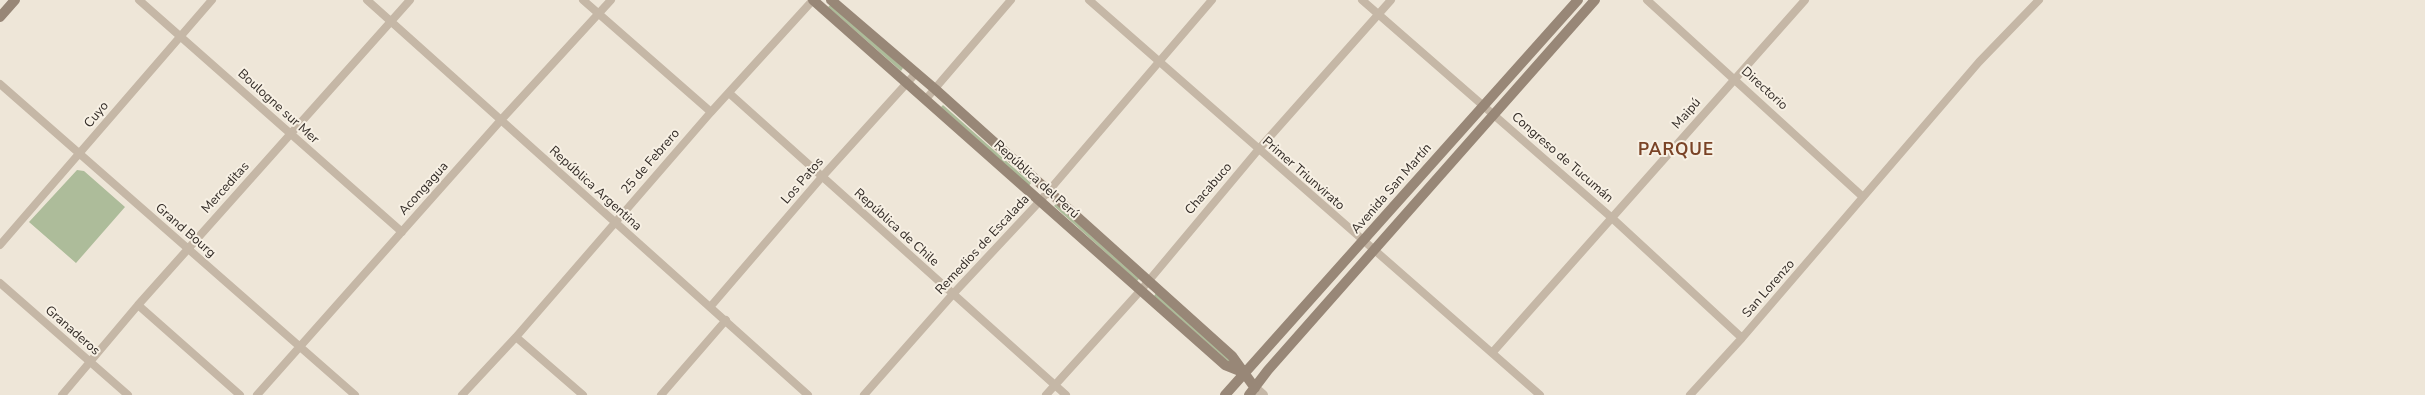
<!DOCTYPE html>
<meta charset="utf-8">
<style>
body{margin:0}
canvas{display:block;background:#eee6d8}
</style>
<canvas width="2425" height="395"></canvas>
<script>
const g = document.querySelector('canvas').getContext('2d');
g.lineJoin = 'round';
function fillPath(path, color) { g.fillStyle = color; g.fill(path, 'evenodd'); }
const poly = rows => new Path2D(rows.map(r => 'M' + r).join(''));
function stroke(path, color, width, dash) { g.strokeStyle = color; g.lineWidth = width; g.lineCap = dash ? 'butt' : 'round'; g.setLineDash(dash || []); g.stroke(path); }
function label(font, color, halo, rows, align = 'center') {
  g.font = font + ' "Nunito Sans",sans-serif'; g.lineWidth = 4; g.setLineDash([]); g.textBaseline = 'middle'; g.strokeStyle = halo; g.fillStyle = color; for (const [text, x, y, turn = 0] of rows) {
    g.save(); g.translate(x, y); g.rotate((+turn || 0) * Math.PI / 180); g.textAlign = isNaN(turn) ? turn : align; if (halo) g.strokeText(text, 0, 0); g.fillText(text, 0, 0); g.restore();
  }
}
fillPath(poly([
 [831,4,903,68,901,71,828,7],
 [943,105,1031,183,1029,186,941,107],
 [77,170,84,171,125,207,76,263,29,222],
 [1056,204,1139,279,1137,281,1054,206],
 [1156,293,1232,360,1230,363,1154,296]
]), '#adbc9a');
stroke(poly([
 [139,0,402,232],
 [367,0,808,395],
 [583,0,711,112],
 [1089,0,1540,395],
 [1362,0,1612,218,1742,338],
 [1647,0,1863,197],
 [0,84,355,395],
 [729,93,1066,395],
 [926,99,1011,0],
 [0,245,212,0],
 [0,283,128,395],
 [138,305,240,395],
 [711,306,821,178,916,73],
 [516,337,583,395],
 [1492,353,1805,0],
 [62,395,138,305,410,0],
 [257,395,501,120,611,0],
 [462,395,516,337,711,112,813,0],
 [661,395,726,320],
 [864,395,953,294,1040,201,1212,0],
 [1046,395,1141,290,1258,150,1391,0],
 [1690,395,1742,338,1979,62,2039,0]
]), '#c5b7a6', 8);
stroke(poly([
 [1255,388,1263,395]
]), '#c5b7a6', 10);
stroke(poly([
 [813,0,1225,365,1245,373],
 [831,0,935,89,1232,356,1255,388],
 [0,17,15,0],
 [1225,395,1578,0],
 [1249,395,1268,370,1595,0]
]), '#988777', 10);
label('13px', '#322b26', '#f7f0e4', [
 ["Directorio",1764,89,42],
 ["Boulogne sur Mer",278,107,42],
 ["Maipú",1687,114,-49],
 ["Cuyo",97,115,-50],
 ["Congreso de Tucumán",1562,158,41],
 ["25 de Febrero",651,162,-49],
 ["Primer Triunvirato",1303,174,41],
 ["República del Perú",1036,180,42],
 ["Los Patos",803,181,-49],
 ["Merceditas",226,188,-48],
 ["Acongagua",424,189,-48],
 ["República Argentina",595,189,42],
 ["Chacabuco",1209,189,-49],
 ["Avenida San Martín",1392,189,-49],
 ["República de Chile",896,228,42],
 ["Grand Bourg",185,231,41],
 ["Remedios de Escalada",983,245,-47],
 ["San Lorenzo",1769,289,-49],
 ["Granaderos",72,331,41]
]);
g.letterSpacing = '1px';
label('bold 17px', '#7a4326', '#f7f0e4', [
 ["PARQUE",1676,151]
]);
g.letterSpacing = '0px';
</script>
